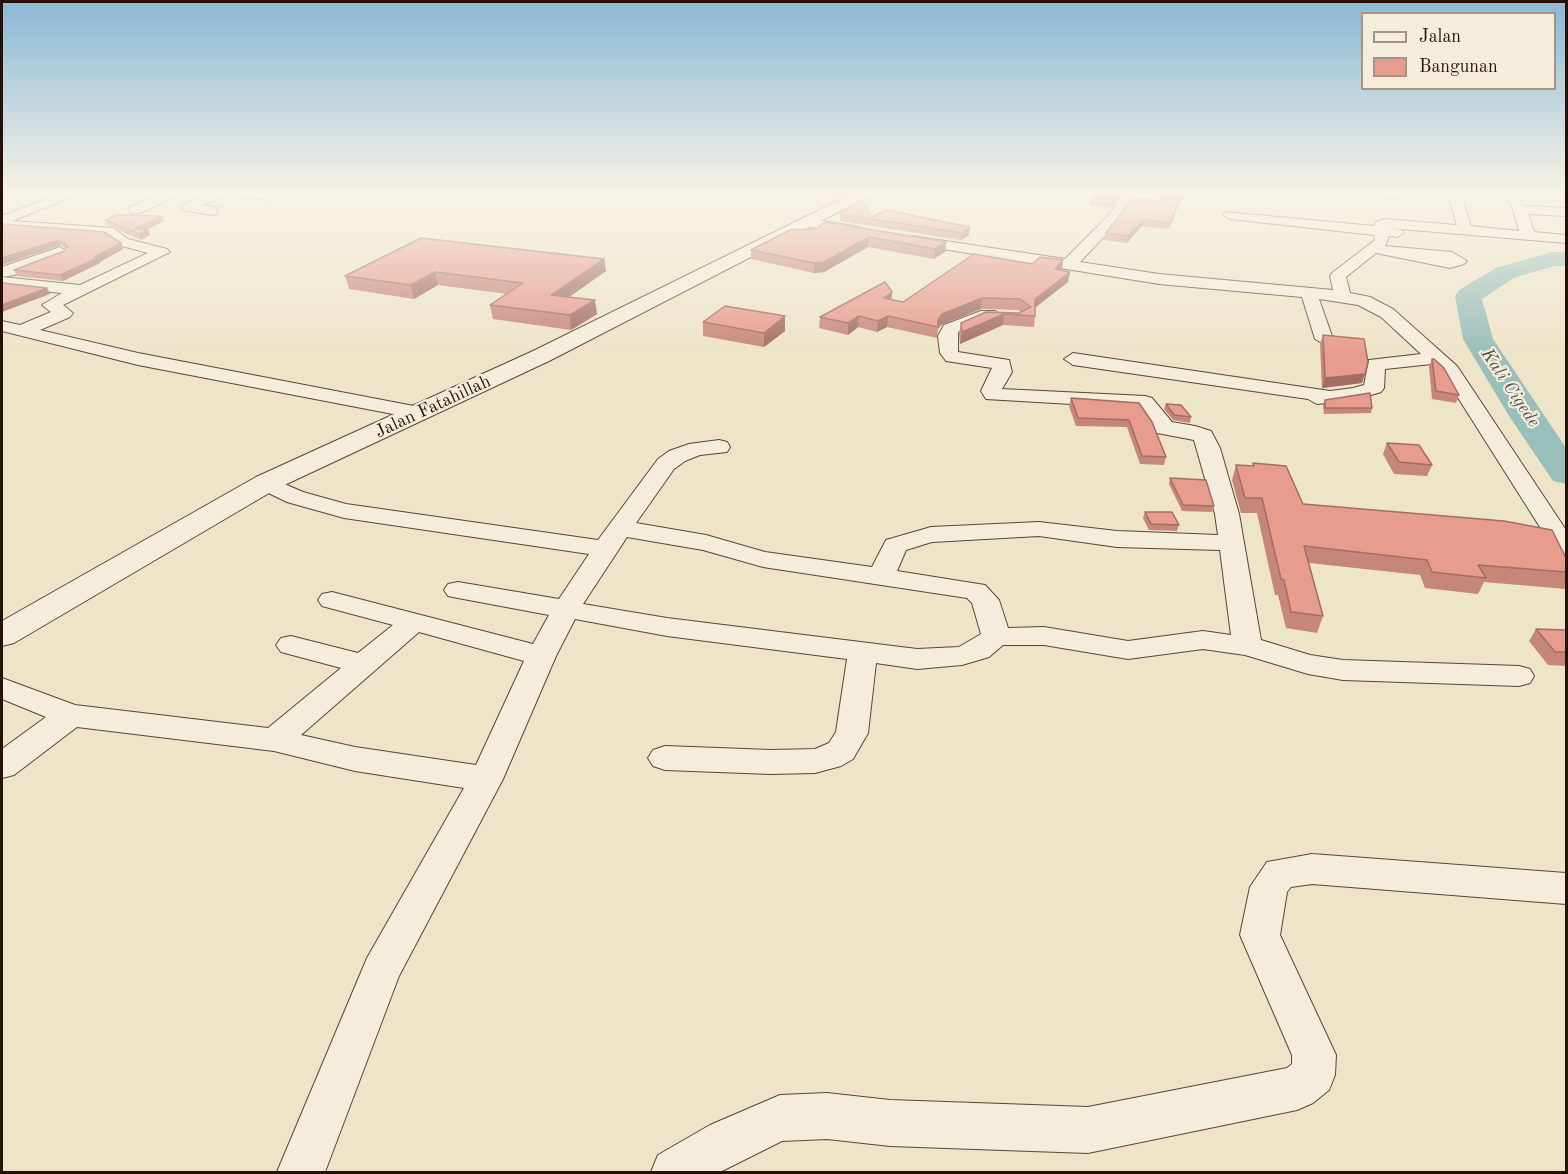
<!DOCTYPE html>
<style>
body{margin:0}
#map{position:relative;width:1568px;height:1174px;overflow:hidden;background:#eee4c8;font-family:"Old Standard TT",serif}
canvas{display:block}
.frame{position:absolute;inset:0;border:3px solid #261109;pointer-events:none}
.legend{position:absolute;left:1361px;top:12px;width:195px;height:78px;box-sizing:border-box;background:#f4eddb;border:2px solid #a29587;margin:0;padding:8px 10px;list-style:none;font-size:18px;color:#261109}
.legend li{display:flex;align-items:center;gap:12px;height:30px}
.legend b{width:30px;border:2px solid #a29587}
</style>
<div id="map">
<canvas width="1568" height="1174"></canvas>
<div class="frame"></div>
<ul class="legend">
<li><b style="height:8px;background:#f4eddb"></b>Jalan</li>
<li><b style="height:16px;background:#e79c8e"></b>Bangunan</li>
</ul>
</div>
<script>
const g = document.querySelector('canvas').getContext('2d');
g.lineJoin = 'round';
const poly = rows => new Path2D(rows.map(r => 'M' + r).join(''));
function fillPath(path, color) { g.fillStyle = color; g.fill(path, 'evenodd'); }
function stroke(path, color, width, dash) { g.strokeStyle = color; g.lineWidth = width; g.lineCap = dash ? 'butt' : 'round'; g.setLineDash(dash || []); g.stroke(path); }
function label(font, color, halo, rows, align = 'center') {
  g.font = font + ' "Old Standard TT",serif'; g.lineWidth = 4.5; g.setLineDash([]); g.textBaseline = 'middle'; g.strokeStyle = halo; g.fillStyle = color; for (const [text, x, y, turn = 0] of rows) {
    g.save(); g.translate(x, y); g.rotate((+turn || 0) * Math.PI / 180); g.textAlign = isNaN(turn) ? turn : align; if (halo) g.strokeText(text, 0, 0); g.fillText(text, 0, 0); g.restore();
  }
}
fillPath(poly([
 [1552,252,1566,252,1566,266,1554,266,1514,278,1482,299,1493,339,1566,448,1566,484,1553,481,1509,416,1463,339,1455,296,1459,290,1496,268,1552,252]
]), '#9abeba');
const minor = poly([
 [2,191,10,191,2,196,2,191],
 [68,191,87,191,12,221,113,228,128,239,167,249,170,252,63,305,73,313,70,317,40,330,138,353,419,407,426,409,429,413,426,417,419,419,138,365,2,331,2,321,20,325,51,312,42,305,62,293,2,287,2,277,80,285,148,253,118,245,107,235,2,229,2,216,68,191],
 [154,191,264,191,278,193,280,196,273,200,224,196,203,205,217,208,217,214,212,215,183,210,181,207,199,197,177,196,140,213,130,213,130,207,159,195,154,191],
 [1125,191,1138,191,1118,222,1080,262,1159,274,1333,290,1330,276,1332,273,1375,240,1374,235,1230,219,1223,215,1225,212,1374,226,1376,222,1384,219,1457,225,1447,191,1460,191,1471,226,1519,231,1513,210,1502,191,1515,191,1524,206,1566,208,1566,216,1528,214,1534,232,1566,235,1566,243,1388,228,1402,230,1404,233,1397,237,1389,236,1385,246,1452,252,1467,261,1464,264,1450,268,1376,253,1346,277,1350,293,1370,297,1393,309,1457,366,1566,530,1566,557,1557,554,1443,374,1432,364,1385,369,1384,388,1381,392,1355,400,1317,404,1308,399,1073,365,1064,359,1073,353,1330,391,1353,388,1364,385,1369,360,1421,354,1381,317,1358,305,1319,299,1333,339,1324,344,1315,339,1302,297,1159,284,912,244,905,240,912,236,1065,259,1108,216,1125,191],
 [1385,191,1398,191,1399,195,1397,198,1387,198,1385,191],
 [810,219,859,227,866,231,859,235,805,226,803,223,810,219],
 [60,247,68,252,65,255,14,275,2,277,2,267,60,247],
 [981,311,995,311,1004,316,1001,320,983,321,958,332,958,352,1009,360,1012,372,1002,389,1145,396,1152,398,1172,422,1195,426,1211,431,1220,448,1239,514,1261,640,1310,655,1343,660,1519,666,1530,669,1534,676,1530,683,1519,686,1343,680,1308,674,1245,655,1203,649,1128,659,1044,645,1003,645,989,657,962,665,917,669,876,663,868,733,853,759,841,766,815,773,771,774,665,770,653,766,648,758,653,750,665,746,771,750,815,749,829,743,836,732,847,659,667,636,575,619,556,656,503,779,399,976,325,1172,277,1172,367,958,464,788,355,771,274,751,77,727,14,775,2,778,2,749,46,717,2,699,2,678,75,705,268,728,341,668,281,652,276,645,281,638,291,636,358,653,393,625,322,606,318,600,322,594,332,592,533,644,549,615,458,598,448,596,444,590,448,584,458,582,559,599,589,554,344,518,287,502,258,488,254,483,258,478,266,476,303,492,346,504,598,540,658,459,669,451,689,444,719,440,727,442,730,447,727,452,700,455,685,461,674,469,636,523,706,535,765,552,872,567,886,540,931,527,1039,522,1117,531,1218,535,1215,514,1194,440,1157,433,1139,408,986,399,981,391,992,368,946,361,940,353,938,336,944,325,981,311],
 [1039,536,1117,547,1220,550,1231,635,1203,631,1128,641,1044,627,1008,628,999,600,985,585,897,571,906,550,932,542,1039,536],
 [627,537,703,550,763,567,967,598,972,603,981,634,959,647,917,649,667,618,583,604,627,537],
 [419,632,524,661,476,765,355,747,301,735,419,632],
 [1312,854,1566,873,1566,904,1312,884,1291,887,1287,892,1280,935,1336,1055,1335,1075,1329,1090,1313,1103,1297,1110,1088,1153,890,1146,827,1139,782,1141,720,1172,651,1172,658,1155,710,1125,780,1095,827,1093,890,1100,1088,1107,1287,1068,1292,1064,1292,1055,1240,935,1250,887,1267,862,1312,854]
]);
const tertiary = poly([
 [858,191,879,191,549,361,276,489,14,643,2,646,2,621,256,477,533,351,858,191]
]);
stroke(minor, '#584639', 2);
stroke(tertiary, '#584639', 2);
fillPath(minor, '#f4eddb');
fillPath(tertiary, '#f4eddb');
fillPath(poly([
 [818,191,852,191,839,198,818,195],
 [1122,191,1111,208,1090,205,1091,201],
 [1184,191,1169,229,1142,226,1127,243,1104,240,1106,233,1161,201],
 [886,210,969,235,961,240,840,221,840,214,872,217],
 [105,220,164,221,148,229,150,235,141,240,107,225],
 [825,222,946,251,934,259,868,247,824,272,814,273,751,259,751,250,816,229],
 [2,224,121,243,123,249,100,262,100,263,63,281,17,276,14,270,64,251,66,249,61,245,2,265],
 [604,259,606,271,569,297,597,314,571,330,493,319,490,305,507,294,438,285,414,299,349,289,345,276],
 [1063,260,1062,270,1068,282,1035,308,1035,316,1034,327,1003,325,960,344,959,334,961,323,986,312,1019,313,1021,312,1018,310,981,309,941,325,938,329,937,338,887,327,877,332,858,327,848,335,819,328,820,317,892,292,891,300,903,302,1032,264],
 [703,322,785,331,764,347,703,336],
 [1323,335,1362,383,1322,388,1320,344],
 [1432,359,1459,395,1456,403,1432,399,1429,367],
 [1071,398,1139,403,1166,457,1164,465,1140,464,1127,427,1076,426,1069,406],
 [1325,400,1372,408,1371,413,1324,414,1323,406],
 [1166,404,1191,417,1190,423,1173,420,1164,409],
 [1387,443,1432,465,1427,476,1394,474,1383,454],
 [1253,463,1303,504,1566,558,1566,589,1484,582,1478,594,1425,588,1420,575,1309,563,1323,616,1317,633,1286,628,1278,595,1275,595,1257,513,1241,513,1232,480,1236,465,1252,466],
 [1170,478,1214,506,1212,512,1182,511,1169,484],
 [1145,512,1179,525,1177,531,1149,530,1143,518],
 [1536,629,1566,630,1566,666,1548,665,1529,641]
]), '#c7867a');
fillPath(poly([
 [842,191,852,191,839,198,839,193],
 [1120,191,1122,191,1111,208,1111,204],
 [1183,191,1184,191,1169,229,1170,223],
 [162,216,164,221,137,235,135,229],
 [1144,220,1142,226,1127,243,1128,236],
 [970,227,969,235,961,240,962,233],
 [148,229,150,235,141,240,139,234],
 [869,237,868,247,824,272,814,273,814,263],
 [59,240,61,245,2,265,2,258],
 [946,242,946,251,934,259,935,249],
 [121,243,123,249,100,262,100,263,63,281,60,275],
 [604,259,606,271,553,308,551,295],
 [1063,260,1062,270,1055,269],
 [435,272,438,285,414,299,411,285],
 [1070,272,1068,282,1033,309,1035,299],
 [47,288,50,294,2,312,2,305],
 [892,292,891,303,884,298],
 [982,298,981,309,941,325,938,329,938,320,942,314],
 [595,300,597,314,571,330,570,315],
 [1004,314,1003,325,960,344,962,332],
 [785,316,785,331,764,347,764,333],
 [859,316,858,327,848,335,848,323],
 [888,316,887,327,877,332,878,321],
 [1365,374,1362,383,1322,388,1325,378]
]), '#a26d63');
const building = poly([
 [825,191,842,191,839,193,825,191],
 [1098,191,1120,191,1111,204,1091,201,1098,191],
 [1168,191,1183,191,1170,223,1144,220,1128,236,1106,233,1133,198,1161,201,1168,191],
 [862,199,872,217,886,210,970,227,962,233,840,214,862,199],
 [116,215,162,216,135,229,148,229,139,234,105,220,116,215],
 [825,222,946,242,935,249,869,237,824,262,814,263,751,250,790,230,816,229,825,222],
 [2,224,104,232,121,243,95,257,98,258,60,275,14,270,64,251,68,246,59,240,2,258,2,224],
 [421,238,604,259,551,295,595,300,570,315,490,305,523,283,435,272,411,285,345,276,421,238],
 [974,254,1032,264,1040,257,1063,260,1055,269,1070,272,1035,299,1035,316,1004,314,962,332,961,323,986,312,1019,313,1031,307,1020,299,982,298,942,314,938,320,938,327,888,316,878,321,859,316,848,323,820,317,885,282,892,292,884,298,903,302,974,254],
 [2,283,47,288,2,305,2,283],
 [725,306,785,316,764,333,703,322,725,306],
 [1323,335,1364,339,1368,362,1365,374,1325,378,1323,335],
 [1432,359,1434,359,1444,368,1459,395,1436,391,1432,359],
 [1370,393,1372,408,1325,408,1325,400,1370,393],
 [1071,398,1139,403,1152,422,1166,457,1142,456,1129,420,1078,418,1071,398],
 [1166,404,1181,405,1191,417,1174,415,1166,404],
 [1387,443,1419,445,1432,465,1399,462,1387,443],
 [1253,463,1286,466,1303,504,1504,521,1552,530,1566,558,1566,572,1478,565,1486,578,1432,572,1427,560,1304,546,1323,616,1291,612,1284,580,1281,579,1262,498,1245,498,1236,465,1254,466,1253,463],
 [1170,478,1206,480,1214,506,1183,505,1170,478],
 [1145,512,1172,512,1179,525,1151,524,1145,512],
 [1536,629,1566,630,1566,652,1555,652,1536,629]
]);
fillPath(building, '#e79c8e');
stroke(building, '#a26d63', 1.5);
const sky = g.createLinearGradient(0, 0, 0, 356);
sky.addColorStop(0, '#89b8d6');
sky.addColorStop(0.54, '#f7f3e6');
sky.addColorStop(1, '#f7f3e600');
g.fillStyle = sky;
g.fillRect(0, 0, 1568, 356);
label('italic 18px', '#4f4e47', '#f4eddb', [
 ["Kali Cigede",1510,388,56]
]);
label('18px', '#261109', '#f4eddb', [
 ["Jalan Fatahillah",433,407,-25]
]);
</script>
